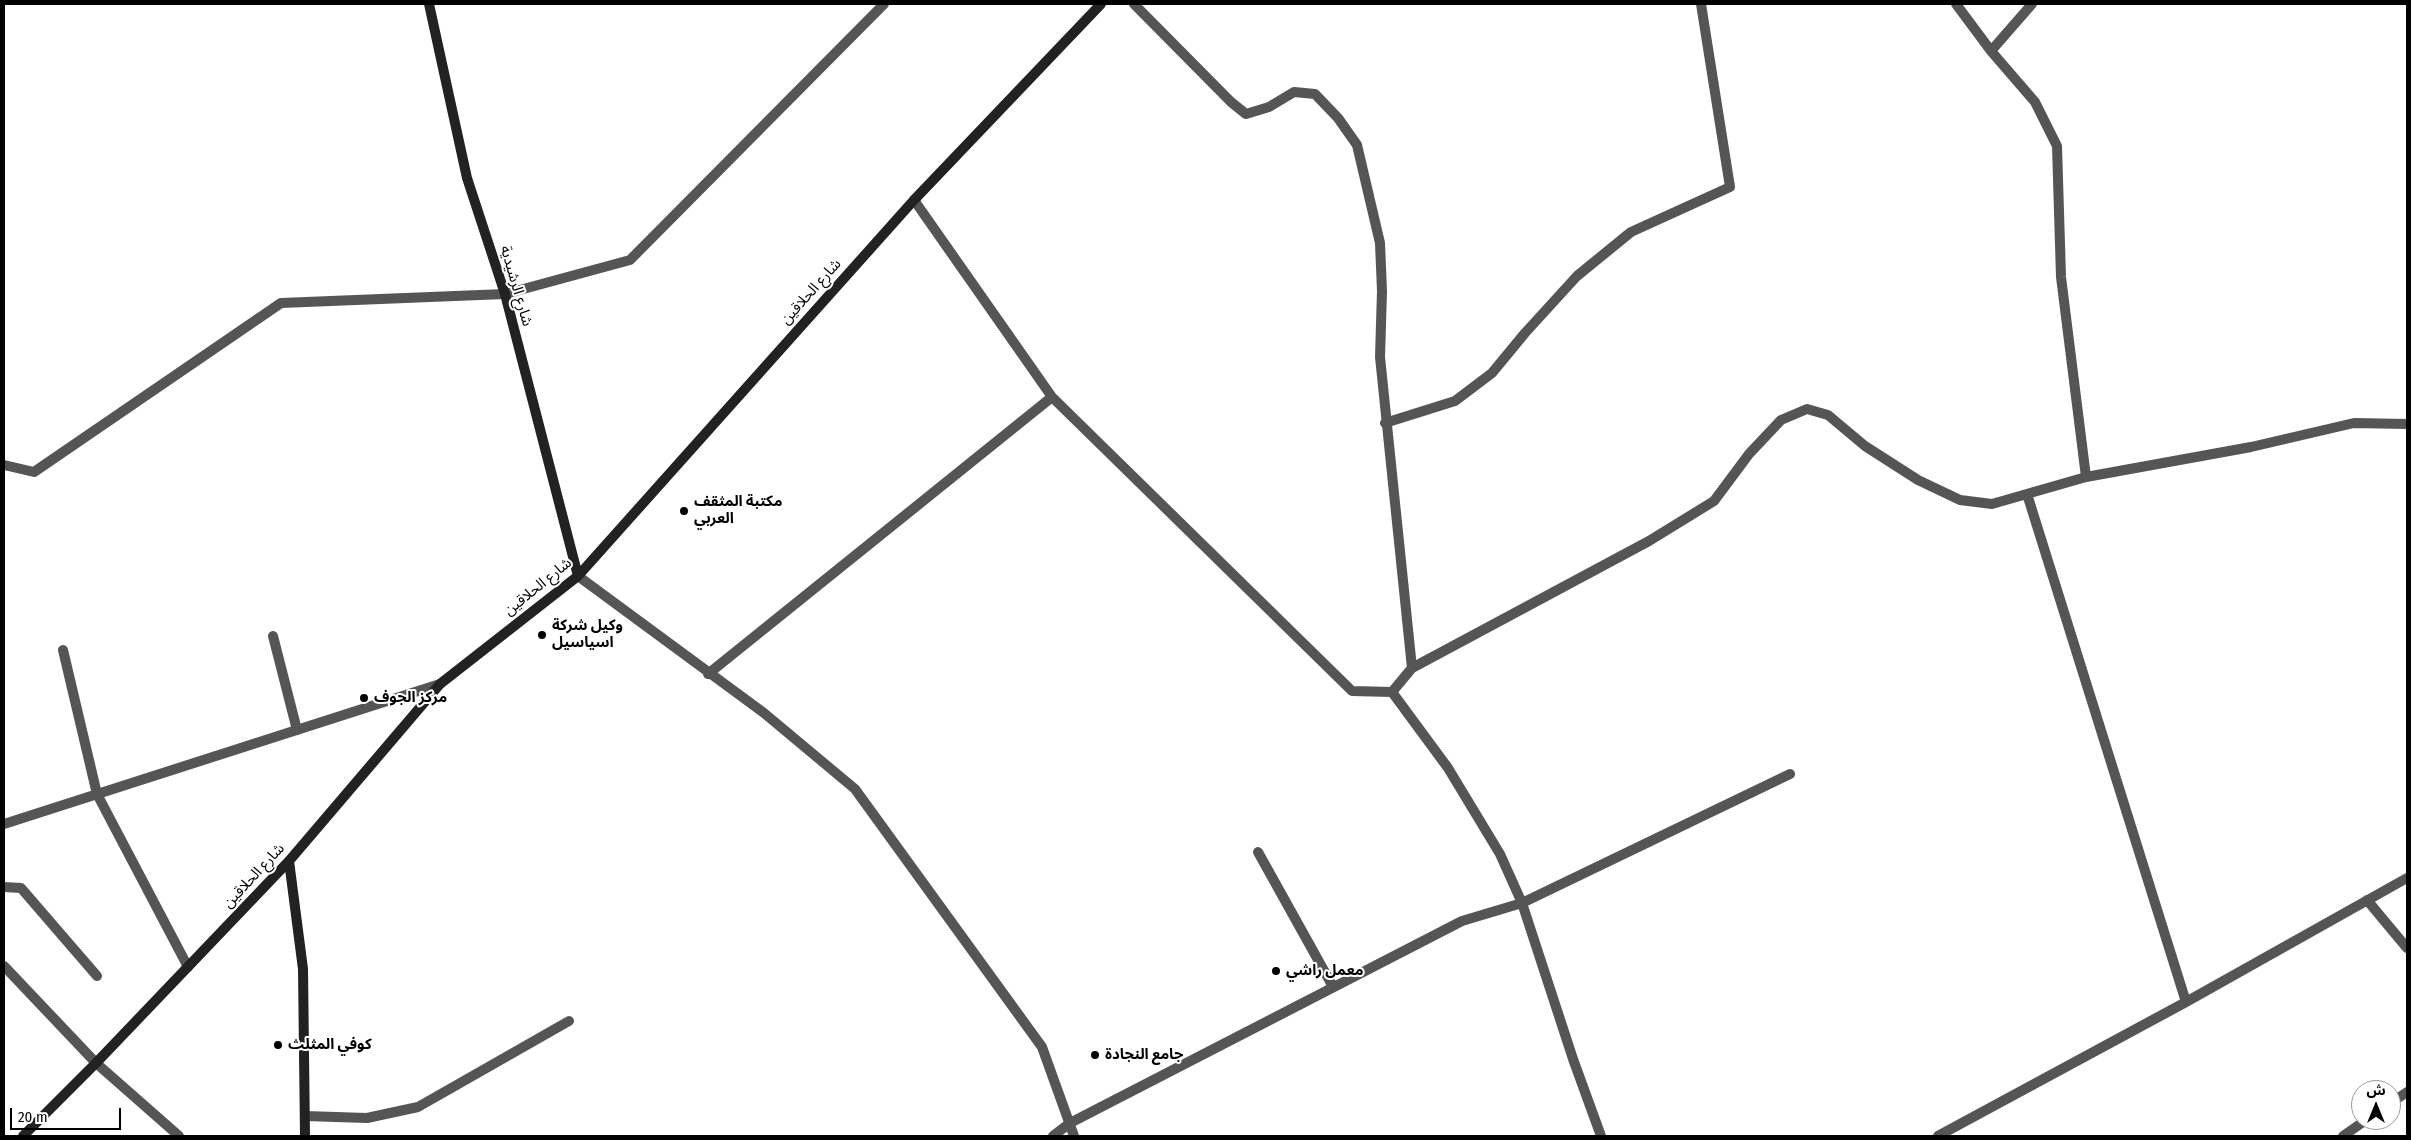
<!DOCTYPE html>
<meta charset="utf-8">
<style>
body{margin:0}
#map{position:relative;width:2411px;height:1140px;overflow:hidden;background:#fff;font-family:"Fira Sans Condensed","Noto Sans Arabic",sans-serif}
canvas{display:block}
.frame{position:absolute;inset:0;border:5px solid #000;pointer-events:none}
.north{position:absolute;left:2351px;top:1080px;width:50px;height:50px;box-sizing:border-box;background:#fff;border:1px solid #999;border-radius:50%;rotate:0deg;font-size:14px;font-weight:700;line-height:20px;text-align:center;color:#000}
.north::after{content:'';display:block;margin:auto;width:18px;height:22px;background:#000;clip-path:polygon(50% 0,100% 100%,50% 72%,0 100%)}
.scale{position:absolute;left:10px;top:1108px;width:111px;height:22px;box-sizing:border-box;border:2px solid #000;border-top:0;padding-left:6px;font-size:15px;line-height:18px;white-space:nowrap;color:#000;-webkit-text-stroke:4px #fff;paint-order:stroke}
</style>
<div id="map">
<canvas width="2411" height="1140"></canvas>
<div class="frame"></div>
<div class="north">ش</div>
<div class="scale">20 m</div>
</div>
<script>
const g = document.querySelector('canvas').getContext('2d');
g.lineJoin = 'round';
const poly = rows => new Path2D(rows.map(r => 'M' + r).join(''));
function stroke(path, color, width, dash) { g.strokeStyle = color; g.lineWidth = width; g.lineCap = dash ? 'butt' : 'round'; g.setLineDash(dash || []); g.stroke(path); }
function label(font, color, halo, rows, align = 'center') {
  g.font = font + ' "Fira Sans Condensed","Noto Sans Arabic",sans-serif'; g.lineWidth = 4; g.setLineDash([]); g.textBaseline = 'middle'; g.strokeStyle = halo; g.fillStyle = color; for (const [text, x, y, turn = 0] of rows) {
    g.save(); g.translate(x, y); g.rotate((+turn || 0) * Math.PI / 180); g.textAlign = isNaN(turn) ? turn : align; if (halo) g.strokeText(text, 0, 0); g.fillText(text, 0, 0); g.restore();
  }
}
stroke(poly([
 [273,636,297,730],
 [63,650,97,794,188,967],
 [1258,852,1332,985],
 [4,887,21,888,97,976],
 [305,1116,367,1118,418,1107,569,1021]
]), '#555', 10);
stroke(poly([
 [1134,4,1231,102,1246,114,1269,107,1294,92,1315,94,1338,118,1357,145,1380,243,1382,291,1380,357,1412,668],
 [1956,4,1991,51,2035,102,2057,146,2061,277,2086,477],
 [1991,51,2032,4],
 [914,200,1052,397,1352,691,1392,692,1448,768,1500,854,1522,903,1573,1059,1601,1136],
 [1385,423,1455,401,1492,373,1525,333,1577,276,1631,232,1730,187,1701,4],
 [4,465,34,472,281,303,505,294,630,260,884,4],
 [2027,494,2186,1002],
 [578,576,764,713,855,789,1042,1047,1074,1136],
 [708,674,1052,397],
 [1392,692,1412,668,1649,541,1714,501,1749,454,1781,420,1807,409,1828,415,1865,446,1918,480,1960,500,1992,504,2086,477,2251,447,2354,423,2407,424],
 [4,824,440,684],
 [2367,900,2407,948],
 [4,966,96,1063,179,1136],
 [2391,1103,2407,1092],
 [1053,1136,1070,1123,1462,921,1522,903,1790,774],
 [1938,1136,2186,1002,2407,878],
 [2343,1136,2366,1120]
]), '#555', 10);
stroke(poly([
 [429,4,467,178,505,294,578,576],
 [289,861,303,969,305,1136],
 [23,1136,96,1063,289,861,440,684,578,576,914,200,1101,4]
]), '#222', 10);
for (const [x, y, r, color] of [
 [684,511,5,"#000"],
 [542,635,5,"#000"],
 [364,698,5,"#000"],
 [1276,971,5,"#000"],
 [278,1045,5,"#000"],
 [1095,1055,5,"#000"]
]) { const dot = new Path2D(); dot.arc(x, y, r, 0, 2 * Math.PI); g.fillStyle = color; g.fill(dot); stroke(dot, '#fff', 2); }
label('15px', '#000', '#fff', [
 ["شارع الرشيدية",516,286,74],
 ["شارع الحلاقين",811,292,-48],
 ["شارع الحلاقين",538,587,-39],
 ["شارع الحلاقين",254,876,-47]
]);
label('bold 15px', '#000', '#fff', [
 ["مكتبة المثقف",694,502],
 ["العربي",694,519],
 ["وكيل شركة",552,626],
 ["اسياسيل",552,643],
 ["مركز الجوف",374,698],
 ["معمل راشي",1286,971],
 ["كوفي المثلث",288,1045],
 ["جامع النجادة",1105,1055]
], 'left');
</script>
